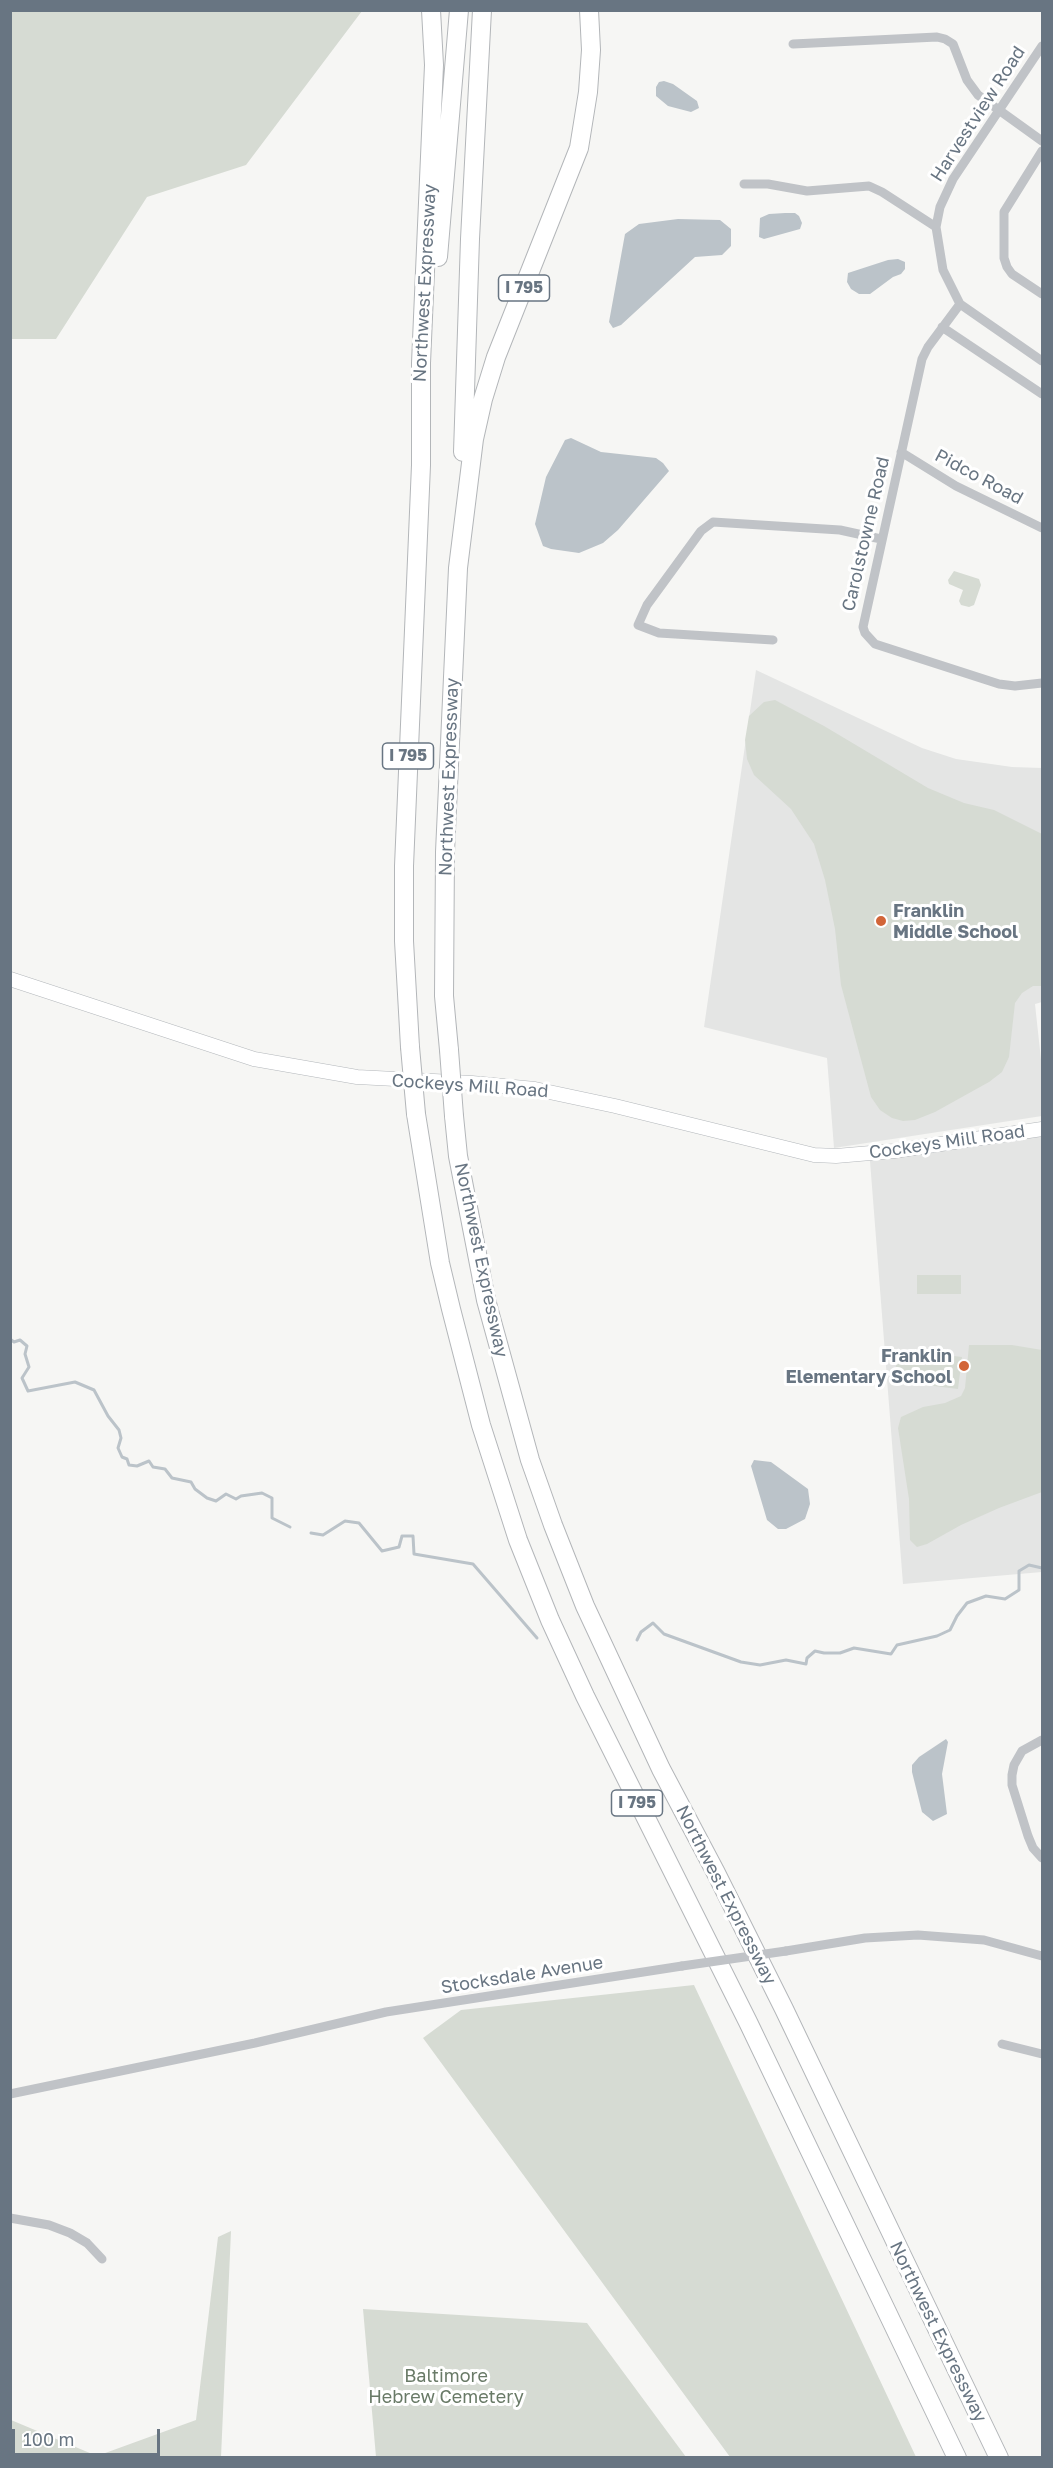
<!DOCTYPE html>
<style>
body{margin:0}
#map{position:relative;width:1053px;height:2468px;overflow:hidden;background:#f6f6f4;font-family:"Golos Text",sans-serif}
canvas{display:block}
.frame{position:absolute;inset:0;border:12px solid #687582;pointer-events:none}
.scale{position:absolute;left:12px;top:2429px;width:148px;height:27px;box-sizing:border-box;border:3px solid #687582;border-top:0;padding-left:8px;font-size:18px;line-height:21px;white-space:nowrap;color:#687582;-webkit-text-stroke:4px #fff;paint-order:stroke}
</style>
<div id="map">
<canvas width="1053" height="2468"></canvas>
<div class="frame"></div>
<div class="scale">100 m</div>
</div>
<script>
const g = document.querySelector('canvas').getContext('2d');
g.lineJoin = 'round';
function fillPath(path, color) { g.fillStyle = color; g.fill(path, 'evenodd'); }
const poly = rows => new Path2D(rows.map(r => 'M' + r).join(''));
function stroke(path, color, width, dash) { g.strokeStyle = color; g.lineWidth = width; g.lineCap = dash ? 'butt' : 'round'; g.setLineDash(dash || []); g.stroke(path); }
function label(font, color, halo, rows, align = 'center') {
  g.font = font + ' "Golos Text",sans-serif'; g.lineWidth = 6; g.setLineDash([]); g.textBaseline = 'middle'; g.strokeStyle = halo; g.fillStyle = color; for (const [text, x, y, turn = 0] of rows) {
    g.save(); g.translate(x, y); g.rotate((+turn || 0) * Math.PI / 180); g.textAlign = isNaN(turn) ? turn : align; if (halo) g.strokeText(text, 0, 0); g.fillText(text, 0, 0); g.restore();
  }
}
fillPath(poly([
 [756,670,922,748,956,759,1012,767,1042,768,1042,1002,1035,1004,1042,1069,1042,1116,834,1148,827,1058,704,1027],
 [1042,1135,1042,1572,903,1584,870,1161]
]), '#e4e5e4');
fillPath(poly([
 [10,11,11,10,362,11,246,165,147,197,56,339,11,339],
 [954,571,979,579,981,585,974,605,969,607,961,605,959,601,963,590,949,584,948,580],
 [775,700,824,726,928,788,964,803,994,810,1042,834,1042,986,1033,986,1022,993,1015,1003,1009,1057,1002,1072,989,1082,935,1112,915,1120,903,1121,892,1118,880,1110,871,1097,841,985,835,929,825,880,814,844,791,809,754,775,747,759,745,740,749,716,764,702],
 [917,1275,961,1275,961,1294,917,1294],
 [969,1345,1012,1345,1042,1350,1042,1492,999,1508,961,1525,927,1544,917,1547,910,1540,909,1499,898,1428,901,1417,923,1407,945,1403,961,1396,965,1388],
 [898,1349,962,1357,958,1389,894,1381],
 [694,1985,916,2457,730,2457,423,2038,461,2010],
 [231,2231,221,2457,11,2457,11,2420,97,2456,196,2420,218,2237],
 [363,2309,587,2323,686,2457,376,2457]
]), '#d6dbd3');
fillPath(poly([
 [664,81,673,84,697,101,699,108,691,112,668,106,656,96,656,87,659,82],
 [785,213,795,213,799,216,802,223,800,229,764,239,759,237,760,218,769,214],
 [678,219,720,220,731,229,731,246,722,255,695,257,621,325,613,328,609,322,625,234,639,224],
 [898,259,905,262,905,269,901,274,893,277,870,294,859,294,851,289,847,282,848,273,888,260],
 [571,438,601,452,656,458,663,463,669,471,618,530,603,543,579,553,551,549,543,546,535,524,546,477,565,440],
 [754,1460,771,1462,808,1489,810,1504,805,1519,786,1529,778,1529,767,1520,751,1466],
 [946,1739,948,1742,942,1774,947,1814,933,1821,922,1812,912,1772,912,1765,919,1757]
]), '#bbc3c9');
stroke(poly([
 [10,1339,14,1342,20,1340,27,1346,25,1354,29,1367,22,1378,28,1391,75,1382,94,1390,108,1416,119,1430,121,1438,118,1448,122,1457,127,1459,129,1465,137,1466,149,1461,153,1467,165,1469,172,1478,191,1482,195,1489,207,1498,216,1501,226,1494,236,1499,241,1496,262,1493,272,1498,272,1518,290,1527],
 [311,1533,323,1535,345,1521,359,1523,382,1551,399,1547,402,1536,413,1536,414,1554,473,1564,537,1638],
 [637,1640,641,1632,653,1623,664,1634,741,1662,760,1665,786,1660,806,1664,807,1658,815,1651,824,1653,840,1653,854,1648,891,1654,897,1645,937,1636,950,1630,957,1616,967,1603,986,1596,1005,1599,1019,1590,1019,1571,1029,1565,1042,1568]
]), '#bbc3c9', 3);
const secondary = poly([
 [10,979,254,1059,357,1077,472,1083,535,1089,615,1106,814,1155,836,1156,894,1151,1042,1129]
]);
const highway = poly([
 [438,257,459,10],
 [463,452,470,239,482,10],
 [410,1047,404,941,404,866,421,465,421,363,434,65,431,10],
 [449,1050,444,996,445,852,458,568,474,439,483,399,496,357,579,148,588,92,591,50,589,10],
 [416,1114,440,1263,451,1309,481,1425,518,1540,550,1620,585,1696,748,2022,957,2458],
 [454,1116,458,1156,486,1300,530,1460,553,1525,585,1606,661,1769,716,1873,784,2009,999,2458]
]);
stroke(secondary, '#b3b7bb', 15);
stroke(highway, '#b3b6b9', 20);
stroke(poly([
 [793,44,937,37,945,39,953,44,967,80,978,95,1042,141],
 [1042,46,953,179,940,207,936,227,943,270,960,304,1042,361],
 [1042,151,1004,212,1004,258,1007,267,1012,274,1042,294],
 [744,184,768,184,807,191,869,186,882,192,936,227],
 [960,304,928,347,922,359,863,627,865,633,875,644,999,684,1015,686,1042,683],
 [942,327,1042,394],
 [901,452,956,486,1042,528],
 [773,640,659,633,638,625,647,605,701,531,713,522,840,530,881,539],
 [1042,1740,1022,1751,1014,1765,1012,1775,1012,1785,1028,1836,1033,1848,1042,1858],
 [786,1951,865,1938,918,1935,984,1940,1042,1956],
 [1002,2044,1042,2054],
 [10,2094,255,2043,386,2012,682,1966],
 [10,2218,49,2225,70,2233,87,2243,102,2259]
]), '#c0c3c7', 9);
stroke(secondary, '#fff', 14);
stroke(highway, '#fff', 18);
const highwayBridge = poly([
 [410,1047,416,1114],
 [449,1050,454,1116]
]);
stroke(highwayBridge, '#b3b6b9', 20, []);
stroke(poly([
 [682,1966,786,1951]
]), '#c0c3c7', 9);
stroke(highwayBridge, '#fff', 18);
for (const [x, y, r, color] of [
 [881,921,6,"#d26538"],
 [964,1366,6,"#d26538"]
]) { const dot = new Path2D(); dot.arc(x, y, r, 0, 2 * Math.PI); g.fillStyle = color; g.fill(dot); stroke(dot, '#fff', 2); }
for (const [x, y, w] of [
 [524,288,51],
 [408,756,51],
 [637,1803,51]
]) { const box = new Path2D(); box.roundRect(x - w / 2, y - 13, w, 26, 4.5); g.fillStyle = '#fff'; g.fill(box); stroke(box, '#687582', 1.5); }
label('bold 16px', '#687582', null, [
 ["I 795",524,288],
 ["I 795",408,756],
 ["I 795",637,1803]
]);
label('18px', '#687582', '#fff', [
 ["Harvestview Road",978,114,-57],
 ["Northwest Expressway",425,283,-87],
 ["Pidco Road",979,477,28],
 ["Carolstowne Road",866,534,-77],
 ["Northwest Expressway",449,777,-88],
 ["Cockeys Mill Road",470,1086,4],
 ["Cockeys Mill Road",947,1142,-8],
 ["Northwest Expressway",481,1260,78],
 ["Northwest Expressway",726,1895,63],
 ["Stocksdale Avenue",522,1975,-9],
 ["Northwest Expressway",938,2332,64]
]);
label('bold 18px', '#687582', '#fff', [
 ["Franklin",893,911],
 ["Middle School",893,932],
 ["Franklin",952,1356,"right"],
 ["Elementary School",952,1377,"right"]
], 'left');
label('18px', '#697a67', '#fff', [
 ["Baltimore",446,2376],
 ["Hebrew Cemetery",446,2397]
]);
</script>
